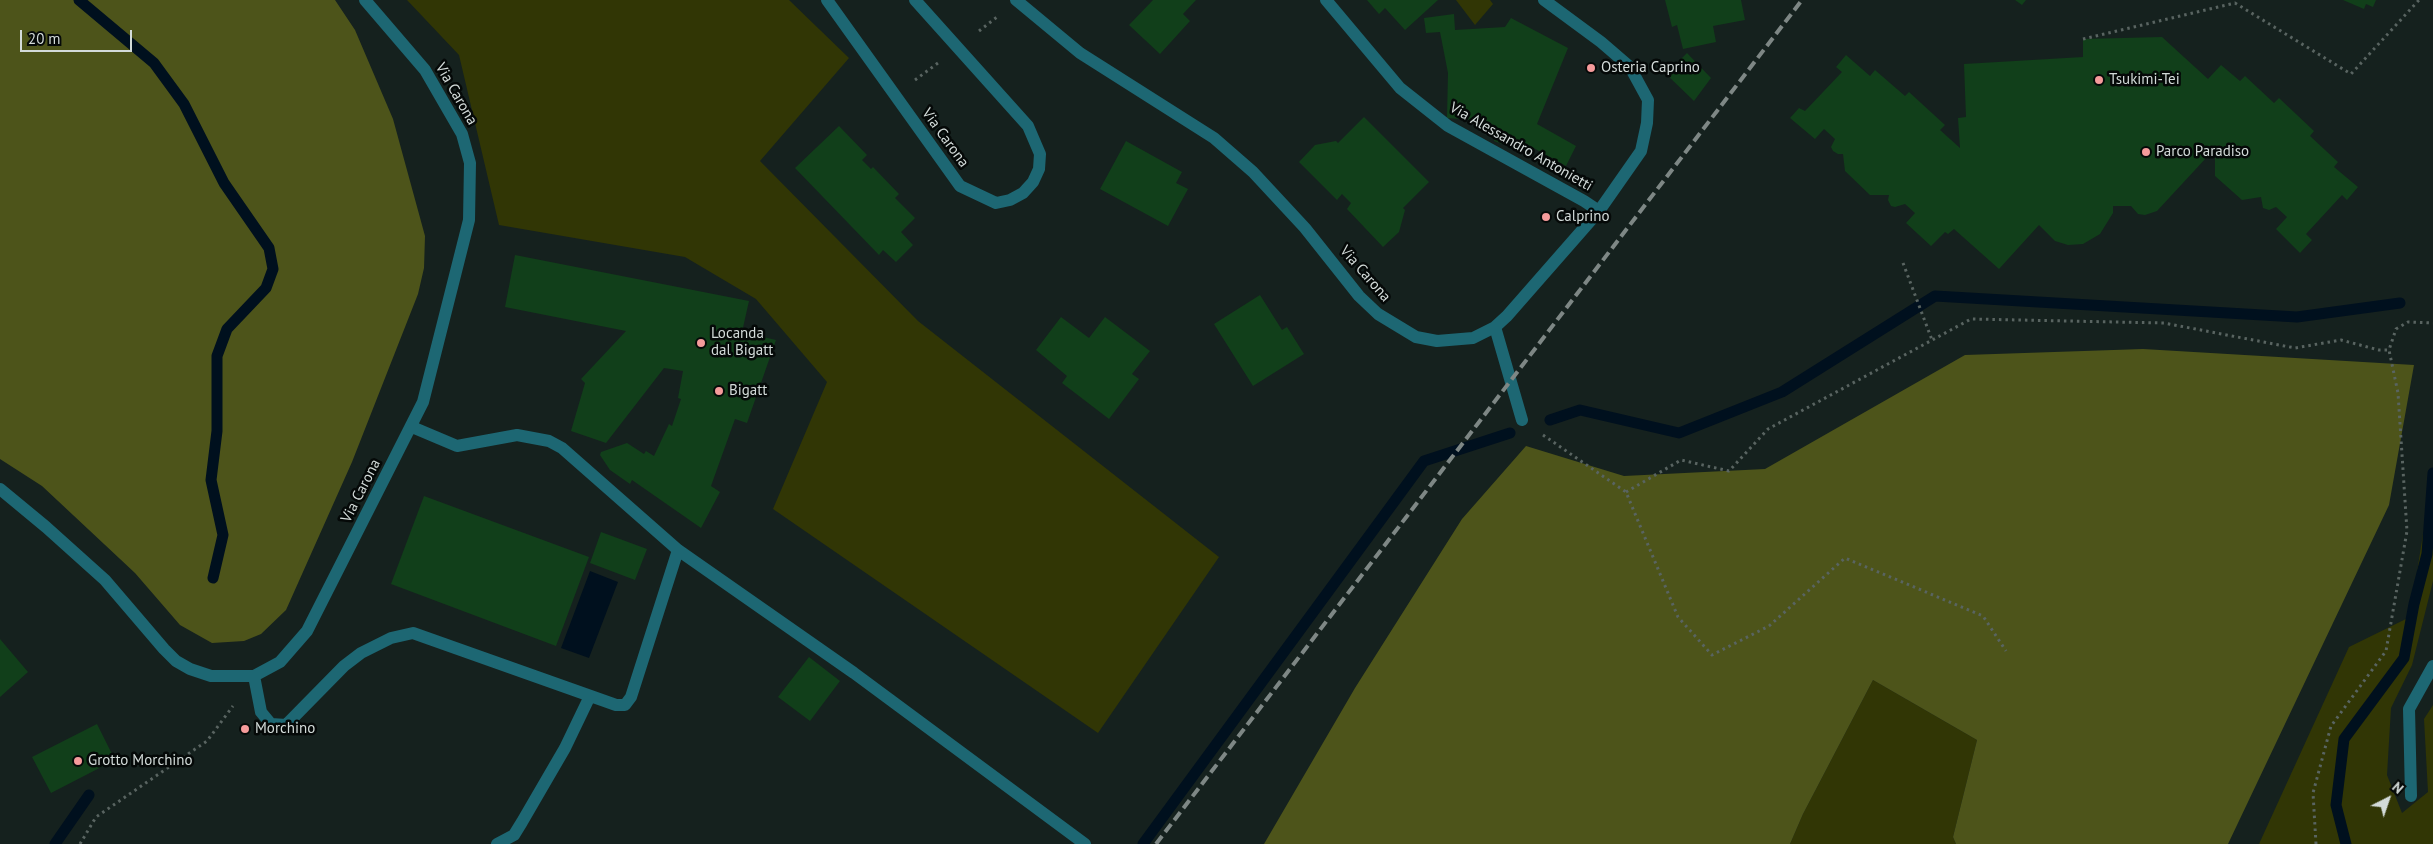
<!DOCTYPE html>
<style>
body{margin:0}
#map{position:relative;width:2433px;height:844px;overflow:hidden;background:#15211e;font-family:"PT Sans",sans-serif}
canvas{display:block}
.north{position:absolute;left:2363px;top:774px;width:50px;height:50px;-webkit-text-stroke:4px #050908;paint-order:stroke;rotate:41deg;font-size:14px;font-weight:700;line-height:20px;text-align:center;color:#d3dbd9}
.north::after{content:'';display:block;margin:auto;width:18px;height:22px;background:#d3dbd9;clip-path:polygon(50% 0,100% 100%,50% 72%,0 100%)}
.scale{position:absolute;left:20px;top:30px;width:112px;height:22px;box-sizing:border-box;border:2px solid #d3dbd9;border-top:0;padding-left:6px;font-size:15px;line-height:18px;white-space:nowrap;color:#d3dbd9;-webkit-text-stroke:4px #050908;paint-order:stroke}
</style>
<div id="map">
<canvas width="2433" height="844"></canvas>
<div class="north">N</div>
<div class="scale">20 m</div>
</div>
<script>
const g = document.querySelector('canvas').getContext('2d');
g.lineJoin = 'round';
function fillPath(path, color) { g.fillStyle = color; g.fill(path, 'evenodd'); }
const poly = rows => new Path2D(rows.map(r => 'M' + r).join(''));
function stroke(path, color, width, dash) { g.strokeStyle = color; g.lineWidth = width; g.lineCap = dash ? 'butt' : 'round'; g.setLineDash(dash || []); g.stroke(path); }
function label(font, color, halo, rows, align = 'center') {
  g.font = font + ' "PT Sans",sans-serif'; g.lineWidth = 5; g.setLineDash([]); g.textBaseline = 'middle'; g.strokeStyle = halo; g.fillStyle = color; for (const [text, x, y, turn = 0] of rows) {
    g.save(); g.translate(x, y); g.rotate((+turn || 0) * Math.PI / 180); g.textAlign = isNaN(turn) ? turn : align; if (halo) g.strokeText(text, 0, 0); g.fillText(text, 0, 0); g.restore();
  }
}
fillPath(poly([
 [407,0,789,0,849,58,760,161,918,321,1219,557,1098,733,773,509,827,382,756,299,685,257,499,225,459,55],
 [1456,0,1490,0,1493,4,1475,25],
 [2433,470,2433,581,2412,665,2391,708,2387,775,2402,813,2428,792,2424,719,2433,705,2433,844,2259,844,2349,647,2410,617],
 [1873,680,1977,740,1953,837,1956,844,1790,844,1803,814]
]), '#313605');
fillPath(poly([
 [0,0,335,0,355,30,393,119,425,236,424,268,418,294,352,462,286,610,261,634,244,641,212,643,180,625,135,573,42,486,0,459],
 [2143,349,2414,365,2389,505,2228,844,1956,844,1953,837,1977,740,1873,680,1803,814,1790,844,1264,844,1355,688,1462,519,1526,446,1624,476,1765,469,1965,355]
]), '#4d541a');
fillPath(poly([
 [590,571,618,582,589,658,561,648]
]), '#00101e');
stroke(poly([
 [79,0,154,63,184,104,224,183,269,248,273,269,266,288,227,329,217,356,217,431,211,480,223,535,213,578],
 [1550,420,1580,410,1679,433,1782,392,1935,296,2297,317,2400,303],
 [55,844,89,795],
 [1143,844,1424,461,1510,433],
 [2346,844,2336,805,2344,739,2404,658,2414,604,2427,554,2433,473]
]), '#00101e', 11);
fillPath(poly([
 [1153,0,1196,0,1183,14,1190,21,1160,54,1129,25],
 [1367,0,1438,0,1405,30,1385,8,1379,14],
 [1665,0,1741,0,1745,20,1713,26,1716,42,1683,49,1677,25,1672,27],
 [2015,0,2026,0,2022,5],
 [2343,0,2376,0,2373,7,2366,4,2364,9],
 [1454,14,1455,30,1505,27,1511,18,1568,48,1537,124,1576,146,1566,166,1530,146,1526,152,1494,141,1495,129,1472,120,1447,118,1448,73,1440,32,1426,33,1424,18],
 [2162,37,2208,79,2221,65,2240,81,2245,76,2274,103,2279,98,2314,131,2310,136,2338,162,2334,167,2358,187,2347,200,2342,195,2306,234,2312,240,2300,253,2276,229,2287,217,2276,207,2269,210,2263,208,2261,197,2242,200,2215,176,2215,157,2207,157,2157,211,2145,215,2138,214,2131,206,2113,206,2113,213,2100,234,2083,244,2068,245,2055,241,2039,225,1999,269,1954,229,1948,234,1945,232,1931,246,1906,223,1915,213,1905,204,1895,207,1891,206,1888,200,1889,195,1870,195,1845,171,1843,154,1838,154,1833,151,1831,147,1835,139,1824,129,1815,139,1790,118,1799,108,1805,111,1842,72,1836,67,1846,55,1870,76,1875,70,1905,96,1909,92,1945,125,1940,130,1960,148,1958,118,1966,117,1964,64,2083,57,2083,39],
 [1687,53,1711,78,1694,101,1666,74],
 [1364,117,1429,182,1403,208,1405,210,1399,232,1383,247,1347,209,1351,203,1342,194,1337,200,1299,162,1315,145,1336,141,1338,143],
 [839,126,867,155,862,160,871,169,873,167,899,194,895,198,915,218,901,232,913,245,896,262,883,250,879,255,795,168],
 [1126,141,1182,172,1176,183,1188,189,1168,226,1100,189],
 [515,255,749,301,742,332,776,340,747,423,735,419,711,486,720,492,701,528,632,480,630,484,610,470,600,455,601,452,627,443,644,454,646,451,654,456,669,424,672,426,681,399,678,398,683,371,664,368,606,443,571,431,585,383,581,379,626,331,505,307],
 [1260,295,1282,330,1287,327,1304,354,1253,386,1214,324],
 [1061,317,1089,338,1105,317,1150,351,1132,374,1139,379,1109,419,1062,383,1067,376,1036,350],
 [424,496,589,557,556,646,391,584],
 [601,532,647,549,635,580,590,563],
 [0,639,28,672,0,697],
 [809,657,840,681,810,721,778,697],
 [97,724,115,760,51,793,32,757]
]), '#113f1a');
stroke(poly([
 [979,31,997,17],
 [2083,39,2235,3,2351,74,2419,0],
 [915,80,938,63],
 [1903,263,1932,340],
 [1543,435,1626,492,1678,617,1712,655,1769,626,1845,558,1983,616,2006,651],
 [1626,492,1681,460,1729,471,1768,429,1971,319,2164,323,2295,348,2341,340,2379,350,2389,350],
 [80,844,96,817,207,741,233,706],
 [2316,844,2313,793,2331,726,2386,651,2407,531,2398,393,2389,350,2396,329,2408,322,2433,323]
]), '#596461', 3, [2.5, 4]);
stroke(poly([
 [827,0,960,186,996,203,1010,200,1023,193,1033,182,1039,169,1040,154,1028,126,915,0],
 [1016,0,1080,53,1214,138,1253,172,1305,228,1359,296,1378,314,1416,337,1437,341,1473,338,1495,327,1507,316,1599,211,1641,151,1647,123,1648,100,1630,67,1601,42,1544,0],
 [1326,0,1400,88,1448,126,1584,201,1599,211],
 [1495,327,1522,420],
 [412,427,457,446,517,435,549,441,562,448,678,550,854,673,1085,844],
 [0,489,46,527,105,580,164,649,176,661,190,669,211,676,254,676,280,662,307,631,423,402,469,220,470,163,462,134,425,70,365,0],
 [254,676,261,712,271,724,286,725,344,666,361,653,391,638,413,633,616,705,625,705,631,697,678,550],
 [2411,796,2409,709,2433,666],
 [497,844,514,835,522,822,565,748,590,696]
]), '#1d6773', 12);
stroke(poly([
 [1156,844,1802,0]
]), '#7e8785', 4, [10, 5]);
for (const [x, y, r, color] of [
 [1591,68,5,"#f59b9b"],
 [2099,80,5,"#f59b9b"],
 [2146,152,5,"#f59b9b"],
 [1546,217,5,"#f59b9b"],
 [701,343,5,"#f59b9b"],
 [719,391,5,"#f59b9b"],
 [245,729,5,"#f59b9b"],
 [78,761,5,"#f59b9b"]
]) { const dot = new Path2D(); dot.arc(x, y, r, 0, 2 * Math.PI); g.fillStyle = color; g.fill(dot); stroke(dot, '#050908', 2); }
label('15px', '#d3dbd9', '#050908', [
 ["Osteria Caprino",1601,68],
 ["Tsukimi-Tei",2109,80],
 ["Parco Paradiso",2156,152],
 ["Calprino",1556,217],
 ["Locanda",711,334],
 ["dal Bigatt",711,351],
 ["Bigatt",729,391],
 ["Morchino",255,729],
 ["Grotto Morchino",88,761]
], 'left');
label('15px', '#d3dbd9', '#050908', [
 ["Via Carona",456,94,60],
 ["Via Carona",945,138,54],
 ["Via Alessandro Antonietti",1521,147,30],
 ["Via Carona",1365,274,49],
 ["Via Carona",361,491,-63]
]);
</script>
